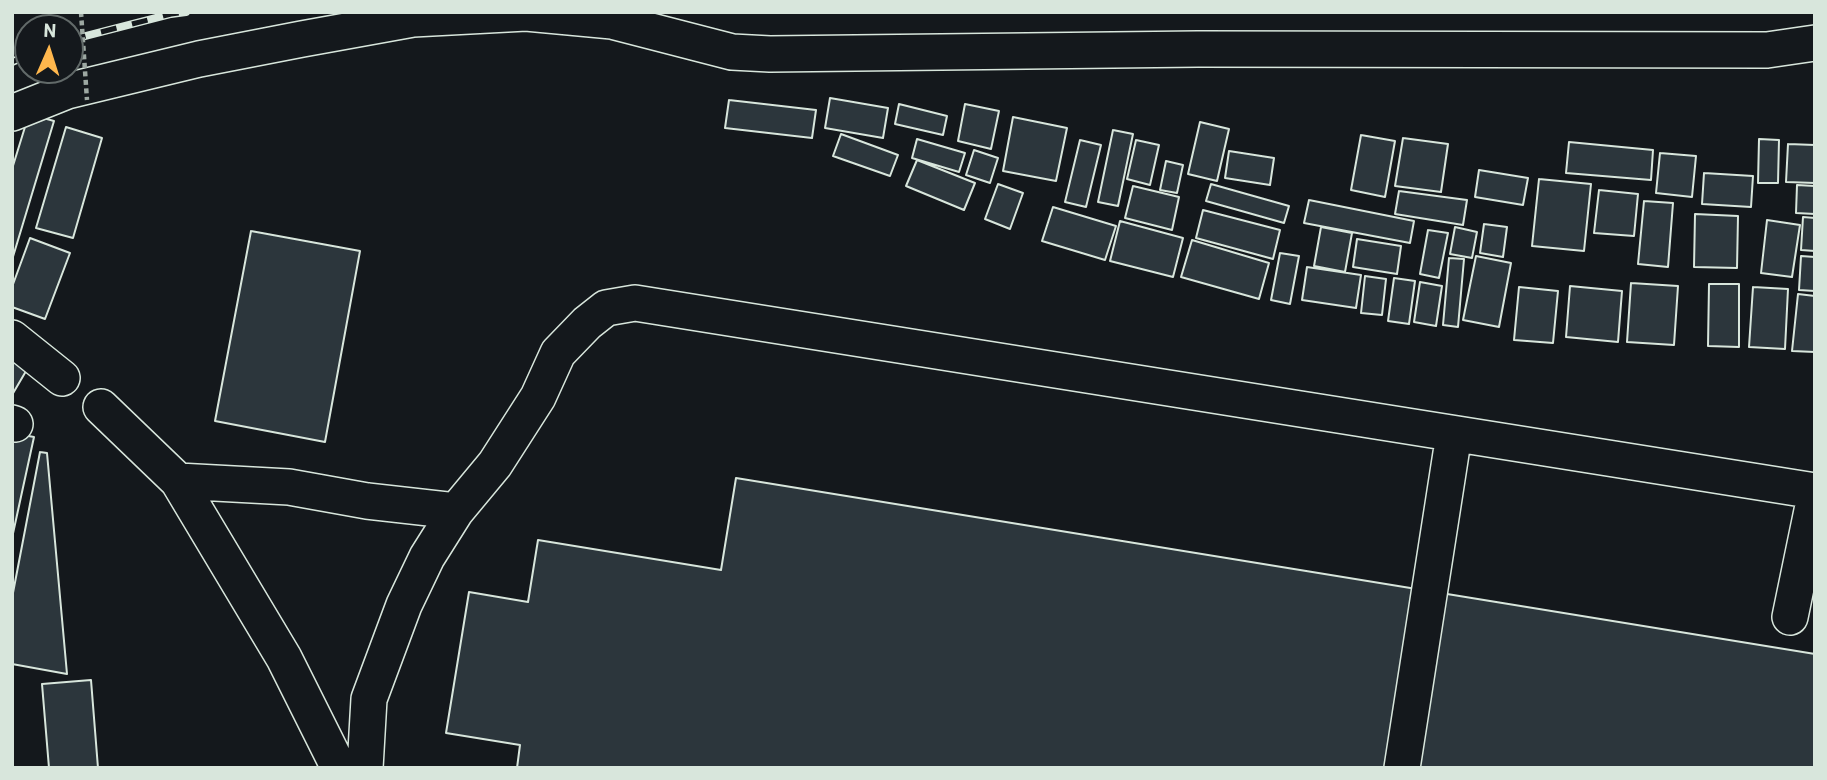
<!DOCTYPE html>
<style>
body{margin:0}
#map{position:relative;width:1827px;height:780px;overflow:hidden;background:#14181c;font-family:Barlow,sans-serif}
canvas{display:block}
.frame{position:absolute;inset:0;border:14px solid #d8e6dc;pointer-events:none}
.north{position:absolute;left:14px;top:14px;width:70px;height:70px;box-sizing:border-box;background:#14181c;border:2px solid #626a69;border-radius:50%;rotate:3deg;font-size:19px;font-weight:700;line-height:28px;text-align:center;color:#d8e6dc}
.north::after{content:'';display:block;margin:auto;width:24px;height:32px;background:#ffb74d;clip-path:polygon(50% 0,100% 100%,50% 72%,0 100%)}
</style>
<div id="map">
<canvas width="1827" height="780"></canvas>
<div class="frame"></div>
<div class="north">N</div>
</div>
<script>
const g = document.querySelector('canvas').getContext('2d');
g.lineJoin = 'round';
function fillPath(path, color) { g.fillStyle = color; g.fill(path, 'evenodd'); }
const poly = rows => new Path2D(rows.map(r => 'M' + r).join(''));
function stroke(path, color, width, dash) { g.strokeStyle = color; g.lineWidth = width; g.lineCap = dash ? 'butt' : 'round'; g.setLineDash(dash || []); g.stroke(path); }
const building = poly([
 [830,98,888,108,883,138,825,128,830,98],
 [729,100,816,110,812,138,725,128,729,100],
 [899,104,947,116,943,135,895,124,899,104],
 [965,104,999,111,991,149,958,141,965,104],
 [29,114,54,121,12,260,12,169,29,114],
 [1013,117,1067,128,1056,181,1003,171,1013,117],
 [1200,122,1229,129,1217,181,1188,174,1200,122],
 [66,127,102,138,73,238,36,228,66,127],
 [1113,130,1133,134,1118,206,1098,202,1113,130],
 [841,134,898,155,890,176,833,156,841,134],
 [1361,135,1395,141,1385,197,1351,190,1361,135],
 [1403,138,1448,144,1441,192,1395,186,1403,138],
 [917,139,965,153,959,172,912,158,917,139],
 [1759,139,1779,140,1778,183,1758,183,1759,139],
 [1080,140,1101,145,1086,207,1065,202,1080,140],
 [1136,140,1159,145,1150,185,1127,179,1136,140],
 [1569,142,1653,150,1651,180,1566,173,1569,142],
 [1788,144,1815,145,1815,183,1786,182,1788,144],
 [974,150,998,158,990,183,966,175,974,150],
 [1229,151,1274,158,1270,185,1225,178,1229,151],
 [1660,153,1696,156,1692,197,1656,193,1660,153],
 [917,160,975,183,964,210,906,186,917,160],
 [1166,161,1183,165,1177,193,1160,190,1166,161],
 [1479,170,1528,178,1523,205,1475,197,1479,170],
 [1704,173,1753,176,1751,207,1702,204,1704,173],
 [1539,179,1591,184,1584,251,1532,246,1539,179],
 [998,184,1023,193,1010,229,985,219,998,184],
 [1211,184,1289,206,1284,223,1206,201,1211,184],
 [1797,185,1815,186,1815,214,1796,213,1797,185],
 [1133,186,1179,197,1172,230,1125,218,1133,186],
 [1599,190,1638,194,1634,236,1594,233,1599,190],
 [1399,191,1467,200,1463,225,1395,214,1399,191],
 [1309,200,1414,221,1410,243,1304,223,1309,200],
 [1644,201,1673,203,1668,267,1638,264,1644,201],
 [1053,207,1116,226,1105,260,1042,241,1053,207],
 [1203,210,1280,230,1273,259,1196,238,1203,210],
 [1695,214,1738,216,1737,268,1694,267,1695,214],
 [1803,217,1815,218,1815,251,1801,250,1803,217],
 [1767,220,1800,225,1792,277,1761,273,1767,220],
 [1120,221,1183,238,1173,277,1110,261,1120,221],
 [1484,224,1507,227,1503,257,1480,253,1484,224],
 [1321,227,1352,233,1345,272,1314,266,1321,227],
 [1455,227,1477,232,1472,258,1450,254,1455,227],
 [1428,230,1448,233,1439,278,1420,274,1428,230],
 [251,231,360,251,325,442,215,421,251,231],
 [30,238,70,253,45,319,12,307,12,287,30,238],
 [1357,239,1401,246,1397,274,1353,267,1357,239],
 [1192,240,1269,263,1259,299,1181,277,1192,240],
 [1280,253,1299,256,1290,304,1271,300,1280,253],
 [1476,256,1511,263,1499,327,1463,320,1476,256],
 [1801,256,1815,257,1815,291,1799,290,1801,256],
 [1449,258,1464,259,1458,327,1443,325,1449,258],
 [1307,267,1361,275,1356,308,1302,300,1307,267],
 [1365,276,1386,279,1382,315,1361,313,1365,276],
 [1394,278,1415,281,1409,324,1388,321,1394,278],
 [1420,282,1442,286,1436,326,1414,322,1420,282],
 [1631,283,1678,286,1674,345,1627,342,1631,283],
 [1709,284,1739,284,1739,347,1708,346,1709,284],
 [1570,286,1622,291,1618,342,1566,337,1570,286],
 [1519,287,1558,291,1553,343,1514,340,1519,287],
 [1753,287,1788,289,1785,349,1749,347,1753,287],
 [1798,294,1815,296,1815,352,1792,351,1798,294],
 [12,356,29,366,12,395,12,356],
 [12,433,34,437,12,538,12,433],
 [40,452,47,453,67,674,12,664,12,598,40,452],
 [736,478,1815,654,1815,768,517,768,520,745,446,733,469,592,528,602,538,540,721,570,736,478],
 [91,680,98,768,49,768,42,684,91,680]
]);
fillPath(building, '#2c363c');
stroke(building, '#d8e6dc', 2);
const minor = poly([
 [12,113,67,91,199,59,302,39,413,19,526,13,612,21,732,52,770,54,1198,49,1767,50,1815,43],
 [12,338,62,378],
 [101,407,178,481,284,658,339,768],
 [12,423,15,424],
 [178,481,289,487,367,501,456,511],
 [1790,617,1815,496],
 [365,768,369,699,404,605,427,557,456,511,495,464,538,397,558,353,587,323,606,308,635,303,1815,491],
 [1402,768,1454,434]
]);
stroke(minor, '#d8e6dc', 38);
stroke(minor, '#14181c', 35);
const rail = poly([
 [70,40,171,14,186,12],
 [12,62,28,55]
]);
stroke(rail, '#d8e6dc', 8);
stroke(rail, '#14181c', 5, [16]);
stroke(poly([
 [81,12,87,100]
]), '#9da8a2', 4.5, [5, 3.5]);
</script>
